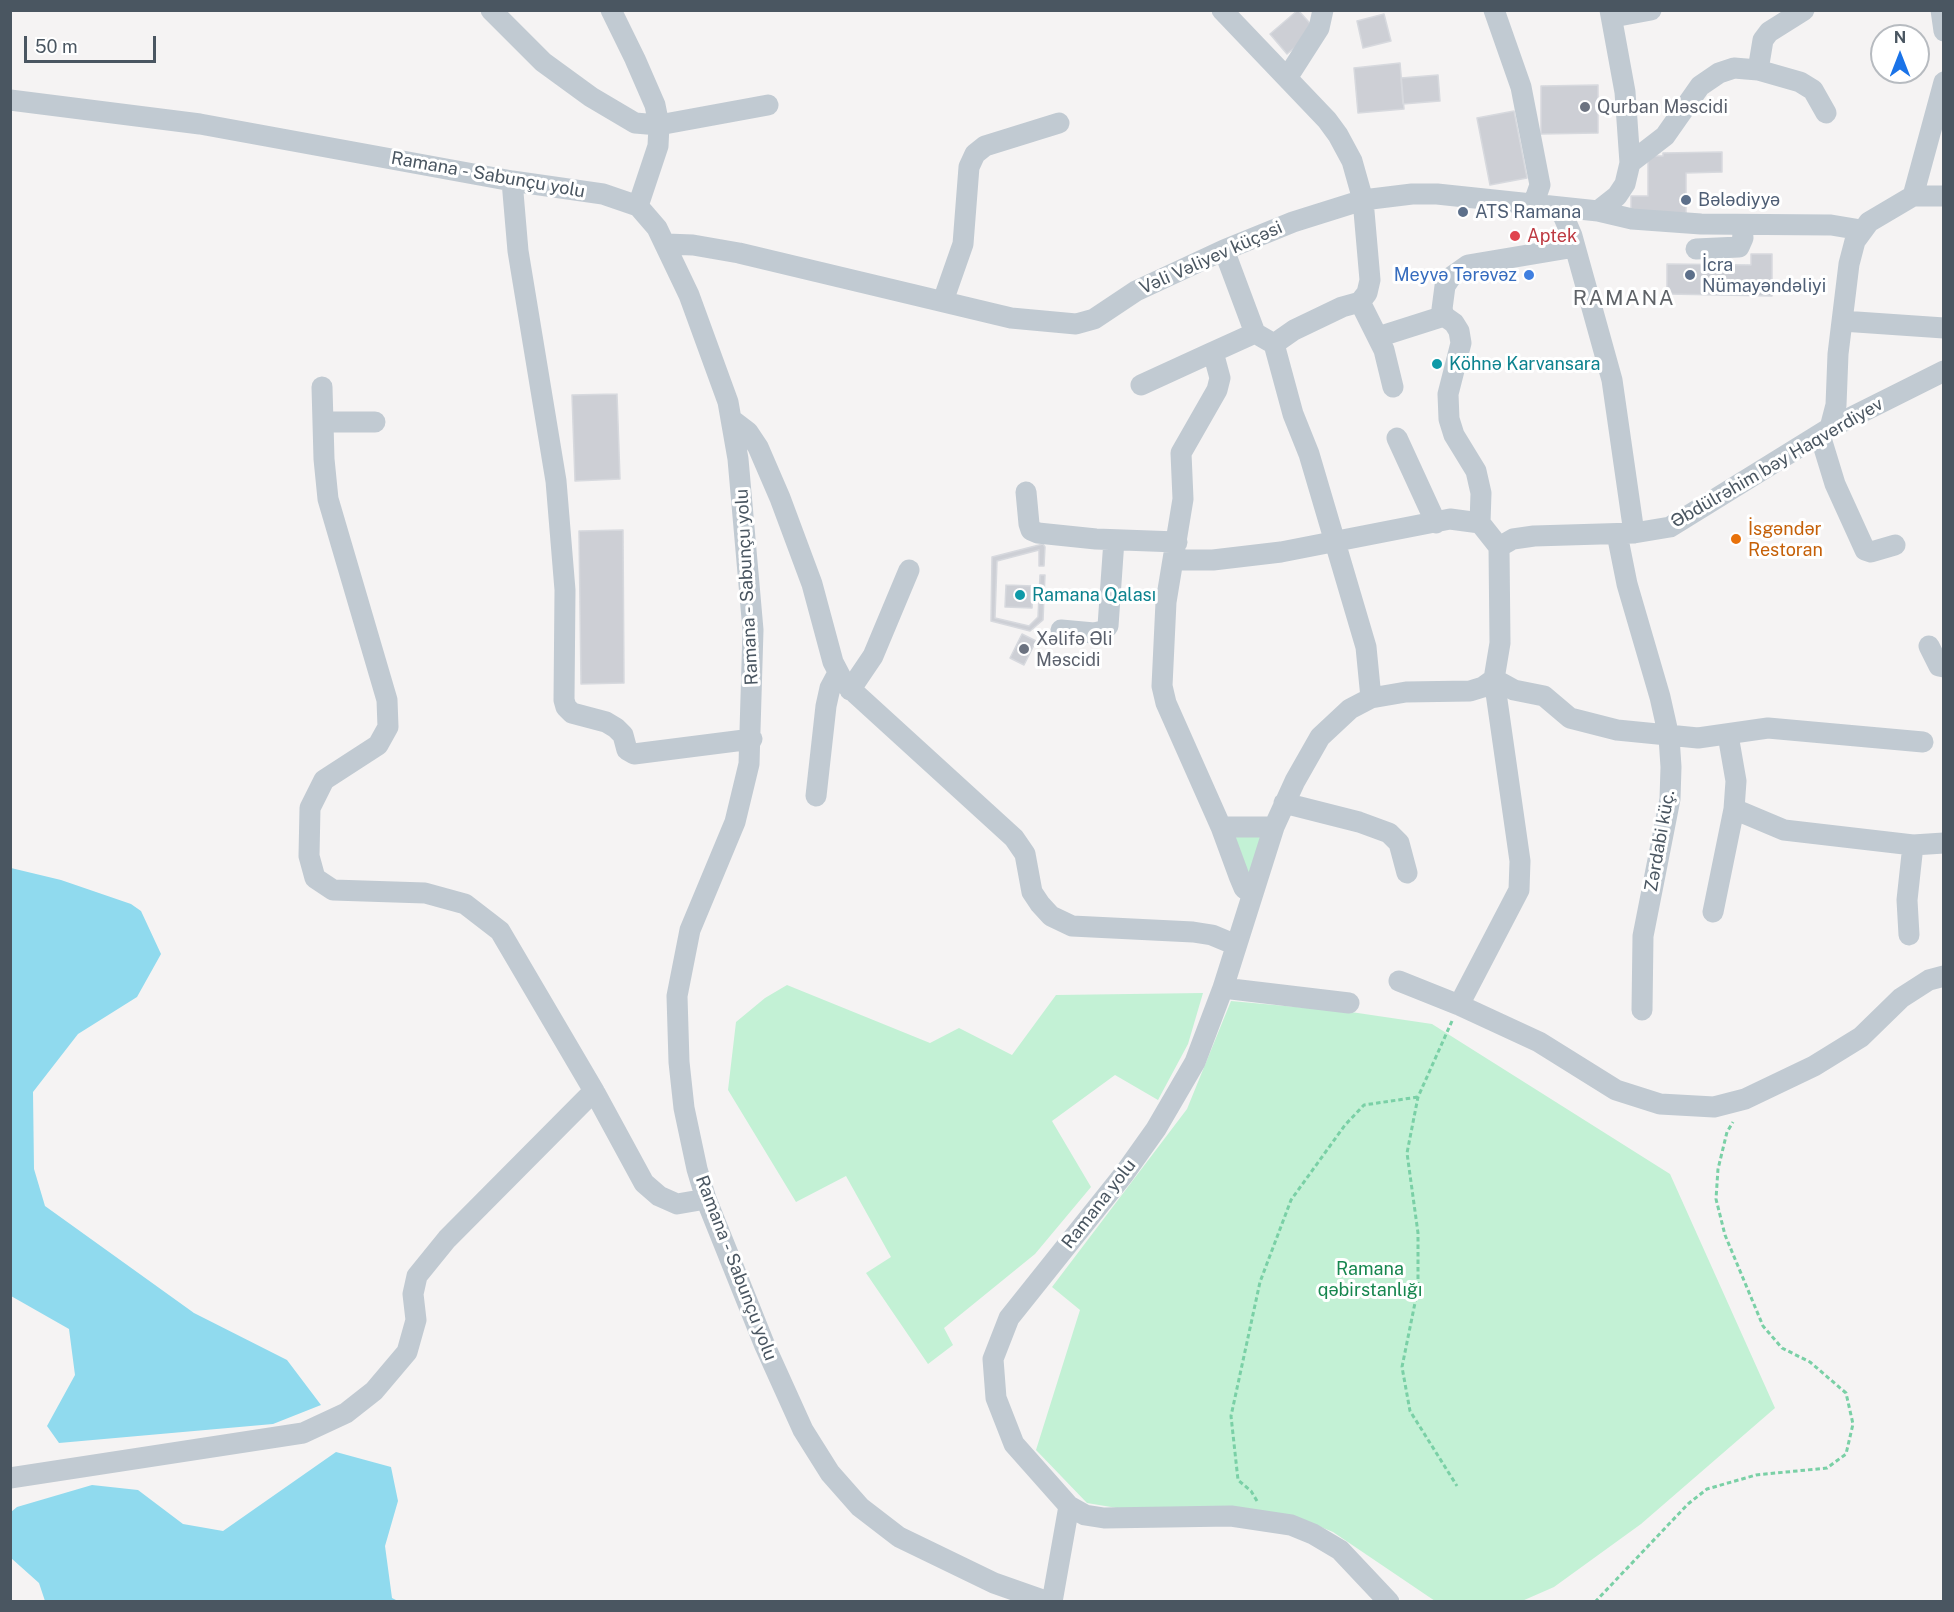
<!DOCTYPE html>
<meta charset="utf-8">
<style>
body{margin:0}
#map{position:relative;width:1954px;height:1612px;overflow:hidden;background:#f5f3f3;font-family:"Public Sans",sans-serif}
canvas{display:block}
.frame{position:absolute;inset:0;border:12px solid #4a5661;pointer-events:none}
.north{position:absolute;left:1870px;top:24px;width:60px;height:60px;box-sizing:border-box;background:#fff;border:2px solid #b7bbc0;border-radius:50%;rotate:0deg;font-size:16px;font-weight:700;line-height:24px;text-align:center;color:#4a5661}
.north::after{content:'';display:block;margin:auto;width:21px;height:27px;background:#1a73e8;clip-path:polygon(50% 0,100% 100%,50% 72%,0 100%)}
.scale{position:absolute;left:24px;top:36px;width:132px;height:27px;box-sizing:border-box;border:3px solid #4a5661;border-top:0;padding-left:8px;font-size:18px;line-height:21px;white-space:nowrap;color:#4a5661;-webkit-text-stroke:4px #fff;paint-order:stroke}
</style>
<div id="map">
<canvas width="1954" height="1612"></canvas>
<div class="frame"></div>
<div class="north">N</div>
<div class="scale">50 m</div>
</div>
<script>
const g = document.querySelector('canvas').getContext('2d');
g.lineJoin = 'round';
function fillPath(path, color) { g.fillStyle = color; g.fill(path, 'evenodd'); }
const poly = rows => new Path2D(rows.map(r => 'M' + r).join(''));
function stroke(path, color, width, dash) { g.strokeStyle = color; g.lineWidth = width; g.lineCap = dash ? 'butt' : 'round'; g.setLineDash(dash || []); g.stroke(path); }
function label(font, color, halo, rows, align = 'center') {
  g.font = font + ' "Public Sans",sans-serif'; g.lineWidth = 6; g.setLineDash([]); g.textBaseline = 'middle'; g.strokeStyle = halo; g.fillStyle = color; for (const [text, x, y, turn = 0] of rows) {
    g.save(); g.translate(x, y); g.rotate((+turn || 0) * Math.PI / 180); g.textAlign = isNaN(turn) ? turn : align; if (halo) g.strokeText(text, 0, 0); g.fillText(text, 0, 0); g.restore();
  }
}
fillPath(poly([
 [1231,833,1265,834,1251,874,1244,874],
 [787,985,930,1043,959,1028,1012,1055,1056,995,1203,993,1188,1044,1158,1100,1115,1075,1052,1121,1091,1187,1035,1254,944,1328,953,1345,928,1364,866,1273,891,1257,846,1176,796,1202,728,1090,736,1022,765,998],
 [1231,1001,1351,1012,1432,1024,1670,1174,1775,1408,1641,1524,1554,1587,1522,1601,1435,1601,1333,1532,1301,1519,1123,1509,1087,1503,1036,1450,1080,1310,1052,1287,1187,1109]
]), '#c3f1d5');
fillPath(poly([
 [11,868,61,880,131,904,141,911,161,954,137,997,78,1034,33,1092,34,1169,45,1206,194,1313,287,1360,321,1405,273,1424,59,1443,47,1426,75,1375,69,1329,11,1296],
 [336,1452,391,1467,398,1501,385,1546,392,1598,398,1601,45,1601,39,1583,11,1558,11,1512,17,1507,92,1485,138,1490,183,1524,223,1531]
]), '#90daee');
const building = poly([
 [1298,10,1316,30,1287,54,1270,34,1298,10],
 [1384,14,1391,41,1363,48,1357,21,1384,14],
 [1400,63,1404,109,1358,113,1354,68,1400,63],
 [1438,75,1440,101,1403,104,1401,78,1438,75],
 [1598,85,1598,133,1541,134,1541,86,1598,85],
 [1514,111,1527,178,1490,185,1477,118,1514,111],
 [1722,152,1722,172,1686,173,1686,213,1631,214,1631,196,1648,196,1648,156,1663,156,1663,153,1722,152],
 [1751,254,1772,254,1772,296,1667,294,1667,264,1751,265,1751,254],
 [617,394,620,479,575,481,572,395,617,394],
 [623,530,624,683,581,684,579,531,623,530],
 [1043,544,1045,547,1044,566,1039,566,1039,550,997,561,995,618,1029,626,1038,617,1040,575,1045,575,1043,620,1030,631,991,621,992,557,1043,544],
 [1006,585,1033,586,1032,608,1005,607,1006,585],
 [1022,634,1036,641,1024,665,1010,658,1022,634]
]);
fillPath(building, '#cdcfd5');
stroke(building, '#d7d9de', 1.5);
stroke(poly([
 [1452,1021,1418,1097,1407,1153,1418,1233,1418,1288,1402,1367,1410,1411,1457,1486],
 [1257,1501,1251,1491,1238,1480,1231,1416,1260,1282,1291,1200,1345,1125,1364,1105,1418,1097],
 [1595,1602,1688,1504,1707,1489,1756,1475,1827,1468,1846,1454,1853,1424,1846,1393,1810,1362,1782,1348,1763,1326,1725,1235,1716,1199,1718,1169,1727,1132,1733,1122]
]), '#7ad0a6', 3, [4.5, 3]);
stroke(poly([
 [491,10,543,62,591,97,635,123,659,125,768,105],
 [611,10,635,59,655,105,659,125,658,146,638,206],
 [1222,10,1327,120,1338,135,1352,161,1363,200,1370,280,1367,293,1360,302,1384,350,1393,387],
 [1494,10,1521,87,1540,185,1533,205],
 [1941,10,1944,31],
 [1613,17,1651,10],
 [1758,70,1800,82,1813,90,1826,113],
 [1287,78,1319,28,1323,10],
 [10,100,200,124,512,181,603,194,638,206,657,228,689,295,728,402,738,459,753,630,749,764,735,822,690,930,677,996,679,1062,684,1108,697,1169,706,1199,765,1346,803,1430,830,1473,860,1507,899,1537,994,1583,1048,1602],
 [1630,163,1665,136,1700,86,1719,73,1734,68,1758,70,1763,40,1769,32,1804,10],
 [512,181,518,251,556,481,565,590,564,700,566,707,572,713,606,722,616,728,623,735,627,750,634,754,752,739],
 [1913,196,1944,196],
 [1553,207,1563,215,1572,236,1612,380,1634,533],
 [1598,211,1632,219,1701,224,1831,225,1861,230],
 [666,244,693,245,739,253,1011,318,1076,324,1094,319,1136,291,1224,250,1293,222,1363,200,1412,194,1437,194,1598,211,1617,196,1625,184,1630,163,1625,92,1610,10],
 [1696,249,1739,247,1743,238,1742,225],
 [1224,250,1255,333,1213,352,1220,378,1217,390,1181,453,1183,499,1166,602,1162,686,1166,703,1221,827,1239,876,1244,888,1252,894],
 [943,301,963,244,969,167,975,154,985,146,1059,123],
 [1842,321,1944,328],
 [1255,333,1274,344,1293,414,1309,454,1366,647,1371,698],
 [1378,337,1444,316],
 [1274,344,1294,330,1342,307,1360,302],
 [1141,385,1213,352],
 [322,387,324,459,328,499,387,700,388,727,378,745,324,780,310,808,309,856,315,878,333,890,425,893,465,904,500,931,594,1091,644,1183,659,1196,677,1204,706,1199],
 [731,419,748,432,758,447,780,498,812,584,833,662,844,683,1014,838,1025,854,1032,892,1040,904,1051,916,1072,926,1193,932,1212,935,1236,945],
 [323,422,375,422],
 [1830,428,1836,405,1838,354,1849,264,1855,241,1869,222,1913,196,1944,82],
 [1820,435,1835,484,1865,550,1871,552,1895,545],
 [1397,438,1436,523],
 [1026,492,1029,524,1031,530,1038,533,1096,539,1177,542],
 [1617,534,1627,584,1660,697,1669,737,1671,767,1670,799,1643,936,1642,1010],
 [1499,547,1513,539,1534,536,1634,533,1670,527,1830,428,1944,371],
 [1499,547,1480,523,1481,493,1476,471,1454,435,1449,419,1448,394,1461,343,1459,331,1454,323,1444,316,1442,309,1445,286,1451,277,1468,265,1575,247],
 [1173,560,1213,560,1281,552,1450,519,1480,523],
 [1061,630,1094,633,1103,631,1108,626,1114,540],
 [1929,646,1939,666,1944,667],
 [1494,679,1514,690,1544,696,1570,718,1617,730,1698,738,1768,728,1923,742],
 [850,690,873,656,909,570],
 [1728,735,1736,781,1734,809,1784,830,1913,845,1944,843],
 [816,796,826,706,830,688,838,673],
 [1284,803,1359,822,1389,833,1399,843,1407,873],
 [1221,827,1274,827],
 [1713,912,1734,809],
 [1909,935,1907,900,1913,845],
 [1399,981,1459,1005,1519,890,1520,861,1494,679,1500,643,1499,547],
 [1223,988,1349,1003],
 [1459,1005,1539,1042,1616,1090,1660,1104,1714,1107,1745,1099,1814,1066,1861,1037,1901,998,1929,980,1944,976],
 [10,1478,303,1433,346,1413,374,1391,407,1352,416,1320,413,1294,417,1276,447,1239,594,1091],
 [1052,1602,1069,1506],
 [1389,1602,1340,1550,1313,1534,1291,1525,1231,1516,1104,1518,1085,1515,1069,1506,1014,1444,996,1398,993,1359,1009,1318,1124,1174,1156,1129,1195,1062,1223,988,1274,827,1295,781,1320,737,1350,709,1371,698,1406,692,1470,691,1483,687,1494,679]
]), '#c1cad2', 21);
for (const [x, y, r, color] of [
 [1585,107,6,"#6b7280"],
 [1686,200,6,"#5c6f8a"],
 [1463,212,6,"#5c6f8a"],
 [1515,236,6,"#e0444e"],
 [1529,275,6,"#3f7fe0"],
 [1690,275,6,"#5c6f8a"],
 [1437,364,6,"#0f9aa8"],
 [1736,539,6,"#e8710a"],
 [1020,595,6,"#0f9aa8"],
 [1024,649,6,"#6b7280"]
]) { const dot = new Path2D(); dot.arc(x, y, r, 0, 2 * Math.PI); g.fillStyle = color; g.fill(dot); stroke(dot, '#fff', 2); }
label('18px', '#5b616d', '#fff', [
 ["Qurban Məscidi",1597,107],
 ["Xəlifə Əli",1036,639],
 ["Məscidi",1036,660]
], 'left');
label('18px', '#4a5661', '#fff', [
 ["Ramana - Sabunçu yolu",488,175,10],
 ["Vəli Vəliyev küçəsi",1211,258,-24],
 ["Əbdülrəhim bəy Haqverdiyev",1777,463,-30],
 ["Ramana - Sabunçu yolu",747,587,-93],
 ["Zərdabi küç.",1660,841,-80],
 ["Ramana yolu",1099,1204,-52],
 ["Ramana - Sabunçu yolu",736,1268,69]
]);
label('18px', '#4e5e75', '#fff', [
 ["Bələdiyyə",1698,200],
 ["ATS Ramana",1475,212],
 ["İcra",1702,265],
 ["Nümayəndəliyi",1702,286]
], 'left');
label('18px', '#be3a42', '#fff', [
 ["Aptek",1527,236]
], 'left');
label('18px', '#366cbe', '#fff', [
 ["Meyvə Tərəvəz",1517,275]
], 'right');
label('18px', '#0d838f', '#fff', [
 ["Köhnə Karvansara",1449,364],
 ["Ramana Qalası",1032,595]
], 'left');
label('18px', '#c56008', '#fff', [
 ["İsgəndər",1748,529],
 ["Restoran",1748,550]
], 'left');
label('18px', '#17864f', '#fff', [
 ["Ramana",1370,1269],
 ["qəbirstanlığı",1370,1290]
]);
g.letterSpacing = '1.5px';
label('21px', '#5f6368', '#fff', [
 ["RAMANA",1624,299]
]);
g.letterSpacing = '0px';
</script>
